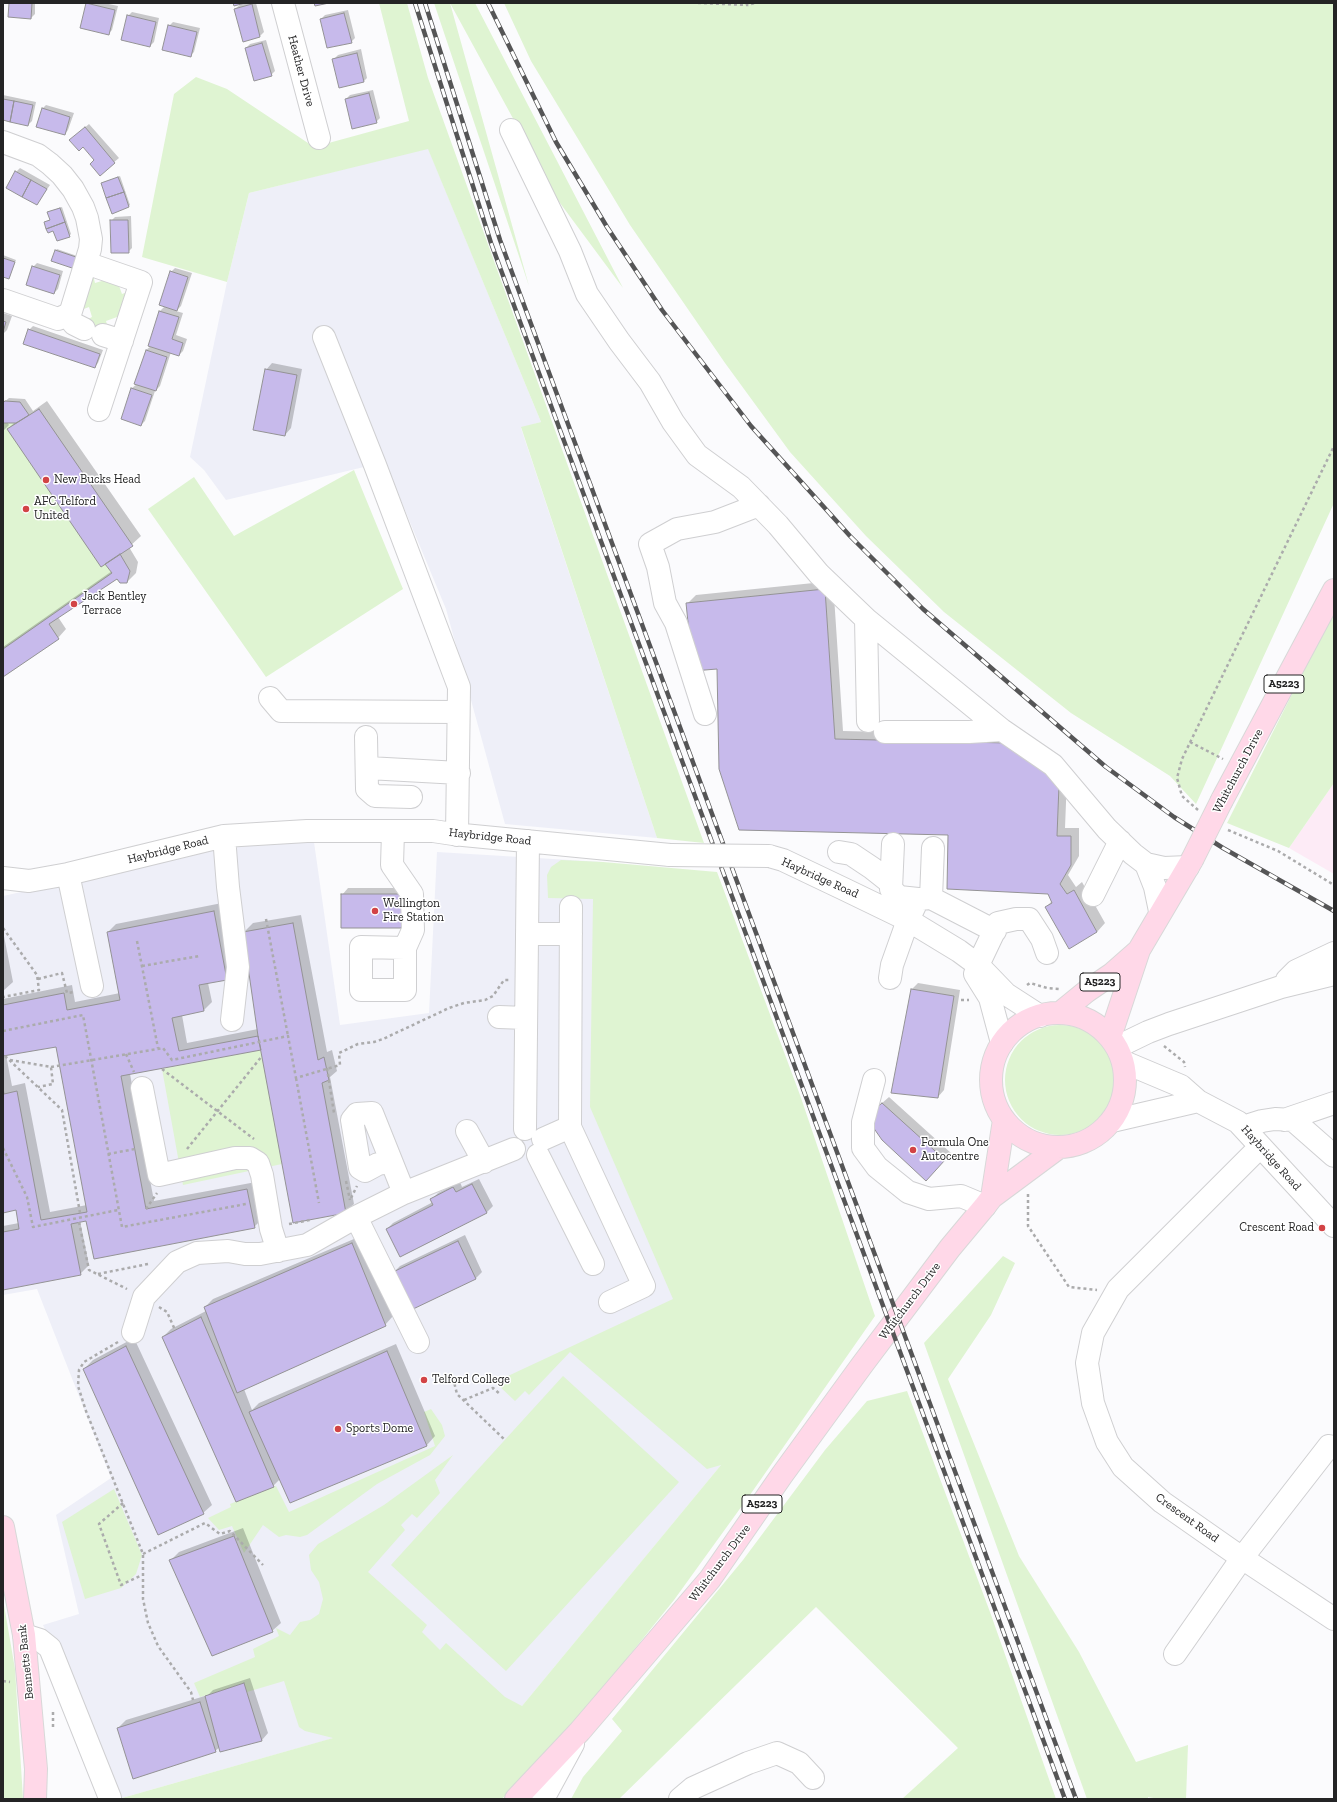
<!DOCTYPE html>
<style>
body{margin:0}
#map{position:relative;width:1337px;height:1802px;overflow:hidden;background:#fbfbfd;font-family:"Zilla Slab",serif}
canvas{display:block}
.frame{position:absolute;inset:0;border:4px solid #242425;pointer-events:none}
</style>
<div id="map">
<canvas width="1337" height="1802"></canvas>
<div class="frame"></div>
</div>
<script>
const g = document.querySelector('canvas').getContext('2d');
g.lineJoin = 'round';
function fillPath(path, color) { g.fillStyle = color; g.fill(path, 'evenodd'); }
const poly = rows => new Path2D(rows.map(r => 'M' + r).join(''));
function stroke(path, color, width, dash) { g.strokeStyle = color; g.lineWidth = width; g.lineCap = dash ? 'butt' : 'round'; g.setLineDash(dash || []); g.stroke(path); }
function label(font, color, halo, rows, align = 'center') {
  g.font = font + ' "Zilla Slab",serif'; g.lineWidth = 3; g.setLineDash([]); g.textBaseline = 'middle'; g.strokeStyle = halo; g.fillStyle = color; for (const [text, x, y, turn = 0] of rows) {
    g.save(); g.translate(x, y); g.rotate((+turn || 0) * Math.PI / 180); g.textAlign = isNaN(turn) ? turn : align; if (halo) g.strokeText(text, 0, 0); g.fillText(text, 0, 0); g.restore();
  }
}
fillPath(poly([
 [1334,783,1334,874,1289,848]
]), '#fdebf6');
fillPath(poly([
 [428,148,541,422,521,428,657,838,505,824,446,609,385,462,226,500,204,470,190,457,227,282,249,193],
 [314,842,340,1025,429,1013,437,852,603,862,722,1464,499,1734,334,1738,122,1798,43,1625,79,1614,56,1515,111,1478,37,1289,3,1295,3,896,238,844]
]), '#eeeff8');
fillPath(poly([
 [379,3,407,3,428,78,704,843,657,838,521,427,541,422,428,149,249,193,227,282,142,257,174,94,196,77,227,89,314,147,409,121],
 [434,3,475,3,623,288,557,199,450,3,529,286],
 [504,3,1334,3,1334,503,1196,804,1170,776,1071,713,944,612,866,536,790,452,725,363,630,225,531,61],
 [93,275,95,283,105,280,118,283,122,294,130,291,119,323,117,317,106,321,108,328,100,338,86,320,92,317,89,307,81,310],
 [5,401,20,402,29,415,39,409,133,546,120,554,130,571,127,583,120,583,116,579,49,624,59,639,3,677,3,403],
 [354,470,403,589,266,677,148,509,194,477,234,536],
 [1334,611,1334,783,1289,848,1227,823],
 [561,860,603,862,717,872,800,1095,875,1316,752,1492,674,1600,591,1703,502,1799,122,1799,122,1798,333,1738,305,1731,299,1727,284,1681,247,1692,244,1684,200,1697,194,1683,255,1657,253,1649,279,1636,276,1628,290,1635,300,1622,310,1620,319,1614,323,1599,319,1582,311,1570,309,1555,318,1544,384,1505,453,1455,435,1480,440,1493,417,1518,412,1514,401,1525,405,1530,368,1572,427,1625,422,1632,440,1650,446,1643,505,1697,522,1706,721,1465,707,1469,570,1352,529,1395,525,1391,515,1401,495,1382,673,1299,590,1107,593,899,548,898,547,875,551,867],
 '1005 1080a55 55 0 1 1 110 0a55 55 0 1 1-110 0Z',
 [261,1050,282,1164,183,1185,162,1069],
 [1003,1256,1015,1263,991,1315,948,1379,1019,1556,1079,1652,1136,1762,1188,1745,1186,1799,1159,1799,1148,1797,1148,1799,1087,1799,924,1343],
 [563,1376,679,1482,506,1671,391,1565],
 [907,1391,990,1612,1056,1799,902,1799,958,1748,816,1607,619,1799,571,1799,583,1777,622,1731,612,1719,743,1560,825,1450,867,1401],
 [431,1409,442,1425,445,1436,430,1455,377,1484,307,1535,300,1537,286,1535,279,1537,263,1525,244,1553,232,1526,219,1530,208,1518,231,1507,230,1504,276,1486,289,1512,435,1446,424,1412],
 [114,1489,142,1555,136,1574,121,1588,85,1599,62,1522],
 [3,1599,15,1669,23,1799,3,1799]
]), '#dff4d2');
fillPath(poly([
 [10,3,35,3,35,14,31,18],
 [88,3,104,3,118,6,112,30,108,34],
 [242,3,256,3,264,32,260,36,244,41,235,9],
 [348,10,355,38,351,42,321,19,325,15],
 [132,12,159,18,154,42,150,46,128,16],
 [173,22,200,28,194,52,190,56,169,26],
 [266,40,275,71,271,75,246,48,250,44],
 [361,49,367,78,363,82,334,59,338,55],
 [373,90,380,118,376,122,346,99,350,95],
 [3,95,36,102,32,121,28,125,3,119],
 [46,105,74,113,68,130,65,134,42,109],
 [89,124,119,158,100,174,96,160,75,136],
 [20,168,50,185,37,204,16,172],
 [120,176,130,205,129,206,102,183],
 [62,207,71,234,69,236,54,230,45,222,51,219,48,212,50,211],
 [131,216,132,248,128,252,111,221,115,217],
 [57,249,80,257,76,266,55,251],
 [3,255,16,260,9,278,3,276],
 [37,263,63,271,58,289,54,293,33,267],
 [175,268,192,273,181,306,176,311,183,313,176,335,187,339,183,351,179,355,171,352,160,386,155,391,145,421,141,425,122,419,132,388,137,384,135,383,146,350,151,346,149,345,160,311,165,306,171,272],
 [3,313,12,316,7,330,3,334],
 [33,326,103,350,98,363,94,367,29,330],
 [272,363,302,369,291,428,285,435,266,370],
 [9,398,25,399,33,411,47,401,141,536,129,547,138,562,136,573,127,582,117,578,58,617,66,629,58,638,3,676,3,647,112,571,8,429,15,422,7,422,9,425,3,431,3,403],
 [833,581,843,731,1015,735,1067,777,1065,828,1079,828,1079,856,1068,875,1076,887,1082,882,1105,923,1097,932,1069,947,1046,907,1052,901,1049,893,949,834,718,668,688,603,696,595],
 [348,888,415,888,409,927,342,895],
 [222,903,235,970,227,979,208,983,212,1002,204,1010,182,1015,187,1043,258,1029,244,932,253,923,301,915,327,1052,332,1050,337,1071,330,1077,354,1204,345,1212,262,1049,130,1074,154,1201,256,1182,263,1218,254,1227,87,1220,80,1221,89,1265,80,1274,3,1289,3,1226,19,1223,16,1209,3,1212,3,999,72,985,75,1002,120,993,108,932,116,924],
 [56,1045,87,1205,50,1212,25,1083,12,1086,6,1055],
 [3,931,13,982,3,991],
 [918,983,960,990,944,1090,938,1097,912,989],
 [889,1097,951,1153,926,1180,873,1111],
 [479,1179,493,1206,487,1212,387,1229,393,1223,433,1202,432,1199,438,1193,460,1182,462,1187],
 [465,1235,482,1272,476,1278,411,1308,394,1272,400,1266],
 [361,1236,393,1316,385,1325,244,1389,252,1410,259,1403,396,1344,435,1436,427,1445,290,1502,280,1479,273,1486,163,1337,171,1329,206,1311,205,1307,213,1299],
 [134,1338,212,1505,203,1513,84,1369,93,1360],
 [243,1528,281,1623,272,1631,170,1561,179,1552],
 [250,1678,268,1733,262,1740,221,1750,220,1747,215,1751,118,1728,126,1720,208,1695,213,1690]
]), '#0003');
const building = poly([
 [9,3,32,3,31,19,8,17,9,3],
 [86,3,115,10,109,35,80,28,86,3],
 [233,3,245,3,234,6,233,3],
 [314,3,329,3,315,6,314,3],
 [252,4,260,37,243,42,234,9,252,4],
 [344,13,352,43,327,48,320,19,344,13],
 [127,15,156,22,150,47,121,40,127,15],
 [168,25,197,32,191,57,162,50,168,25],
 [262,43,272,76,254,81,245,48,262,43],
 [357,53,364,82,339,88,332,59,357,53],
 [369,93,377,123,352,129,345,99,369,93],
 [3,99,14,101,10,122,3,120,3,99],
 [14,101,33,105,28,126,10,122,14,101],
 [42,108,70,117,65,135,36,127,42,108],
 [85,127,115,163,100,176,90,164,94,160,83,147,79,151,69,140,85,127],
 [15,171,31,180,22,197,6,188,15,171],
 [118,177,124,192,106,198,101,183,118,177],
 [31,180,47,189,37,205,22,197,31,180],
 [124,192,129,207,112,214,106,198,124,192],
 [60,208,65,222,46,229,44,222,50,220,47,212,60,208],
 [110,220,128,220,129,253,111,253,110,220],
 [65,222,70,237,57,241,53,231,48,233,46,229,65,222],
 [55,250,79,258,75,269,51,261,55,250],
 [3,258,15,262,9,279,3,277,3,258],
 [32,266,60,275,54,294,26,285,32,266],
 [170,271,188,277,177,311,159,305,170,271],
 [159,311,179,317,172,339,183,343,179,356,148,346,159,311],
 [3,321,6,322,3,332,3,321],
 [28,329,100,354,95,368,23,344,28,329],
 [146,350,167,357,156,391,134,384,146,350],
 [265,369,297,375,285,436,253,430,265,369],
 [131,388,152,395,141,426,121,419,131,388],
 [5,401,20,402,29,415,16,423,3,423,3,403,5,401],
 [39,409,133,546,101,567,7,429,39,409],
 [120,554,130,571,127,583,120,583,117,579,49,624,59,639,3,677,3,649,112,573,105,564,120,554],
 [825,589,835,739,1007,743,1036,765,1059,785,1057,836,1071,836,1071,865,1060,884,1067,894,1074,890,1097,932,1069,949,1045,907,1052,903,1048,894,947,889,948,835,739,830,719,769,717,669,693,671,686,603,825,589],
 [341,894,409,894,409,928,341,928,341,894],
 [214,911,227,980,199,985,204,1011,172,1018,179,1051,258,1036,261,1050,121,1076,146,1209,247,1189,255,1228,94,1259,86,1221,71,1224,81,1275,3,1290,3,1232,19,1229,16,1210,3,1213,3,1088,4,1094,17,1091,41,1220,87,1212,56,1047,3,1056,3,1005,64,993,67,1010,120,1000,107,932,214,911],
 [293,923,318,1060,324,1057,329,1080,322,1083,346,1213,293,1223,258,1036,243,932,293,923],
 [911,989,954,996,938,1098,891,1093,911,989],
 [882,1103,945,1160,926,1181,882,1140,866,1117,882,1103],
 [472,1184,487,1213,400,1257,386,1229,433,1205,430,1199,453,1187,456,1192,472,1184],
 [458,1241,476,1279,411,1310,393,1272,458,1241],
 [352,1243,386,1326,237,1393,204,1307,352,1243],
 [201,1317,274,1487,236,1502,162,1337,201,1317],
 [126,1346,204,1514,158,1535,83,1369,126,1346],
 [387,1351,427,1446,290,1503,249,1412,387,1351],
 [234,1536,273,1632,212,1656,169,1560,234,1536],
 [244,1683,262,1741,220,1752,205,1696,244,1683],
 [200,1702,216,1752,133,1779,117,1728,200,1702]
]);
fillPath(building, '#c7baeb');
stroke(building, '#949395', 1);
const minor = poly([
 [283,3,319,138],
 [511,130,570,251,587,294,619,341,650,382,673,422,697,455,741,487,778,525,819,574,866,619,1002,730,1053,765,1107,829,1133,854,1146,864,1164,868,1188,867],
 [3,142,38,155,50,164,62,175,73,189,83,207,87,218,91,239,90,249,71,311,67,315,58,319,3,300],
 [86,263,141,282,99,410],
 [67,315,74,324,84,329],
 [103,335,122,341],
 [324,337,375,465,459,687,457,835],
 [866,619,868,721],
 [270,698,281,711,458,712],
 [705,714,676,623,665,603,658,567,650,544,677,529,715,522,759,505],
 [885,732,969,732,1002,730],
 [366,737,367,789,375,796,411,797],
 [368,768,459,773],
 [393,832,392,865,412,894,413,930,405,948,405,990,361,990,361,947,405,948],
 [224,836,228,887,238,967,232,1020],
 [893,844,891,889,899,897,918,899],
 [839,852,851,854,872,868,891,883],
 [769,856,783,860,846,890,908,920,959,951,978,965,1006,994,1040,1016],
 [1146,864,1155,887,1160,911],
 [68,874,92,986],
 [3,878,29,881,68,874,224,836,307,831,433,831,453,834,670,855],
 [1093,895,1120,841],
 [931,898,933,848],
 [527,934,571,934],
 [978,965,998,923,1016,919,1029,919,1042,939,1047,953],
 [975,974,990,998,1002,1043],
 [890,978,892,965,908,920,918,899,931,898,995,931],
 [1287,980,1296,971,1334,953],
 [499,1017,526,1018],
 [1117,1047,1148,1032,1169,1024,1281,987,1334,974],
 [1124,1062,1181,1086,1198,1101,1238,1122,1334,1226],
 [874,1080,863,1122,863,1148,877,1167,908,1192,929,1199,961,1196,985,1206],
 [142,1088,159,1175,235,1158,250,1158,258,1163,262,1175,271,1229,278,1251],
 [1284,1120,1334,1103],
 [1112,1121,1198,1101],
 [570,1127,571,907],
 [1243,1127,1262,1121,1275,1119,1293,1120,1334,1156],
 [525,1129,528,841],
 [467,1131,484,1162],
 [543,1139,570,1127,644,1286,610,1302],
 [1260,1147,1118,1289,1093,1333,1087,1363,1093,1403,1107,1442,1123,1467,1162,1502,1242,1558,1329,1446],
 [538,1155,593,1264],
 [391,1162,378,1164,365,1171,360,1168,352,1120,357,1114,372,1113,404,1193],
 [356,1217,418,1342],
 [133,1332,144,1297,177,1262,197,1253,228,1251,245,1254,260,1254,307,1245,356,1217,404,1193,514,1149],
 [24,1635,40,1640,50,1648,110,1798],
 [1175,1654,1242,1558,1334,1619],
 [543,1799,573,1744],
 [680,1799,693,1788,748,1763,777,1753,799,1763,813,1778]
]);
const major = poly([
 [1222,800,1334,590],
 [1060,1013,1087,991,1112,974,1137,952],
 '991 1080a67 67 0 1 1 134 0a67 67 0 1 1-134 0Z',
 [1110,1037,1139,950,1192,860],
 [992,1197,1004,1120],
 [3,1527,24,1635,36,1769,35,1799],
 [516,1799,580,1731,710,1579,782,1475,862,1365,950,1248,985,1206,992,1197,1058,1148]
]);
stroke(minor, '#cfcfd1', 24);
stroke(major, '#d8d8d8', 24);
stroke(poly([
 [698,3,748,5],
 [746,3,748,5,755,3],
 [1190,742,1223,759],
 [1198,810,1182,796,1177,778,1182,759,1334,446],
 [1228,830,1278,851,1334,885],
 [266,919,288,1036],
 [3,928,37,975,39,990,3,997],
 [137,941,158,1048],
 [142,966,199,956],
 [38,979,62,973,67,993,75,992],
 [1027,985,1030,983,1047,988,1060,989],
 [961,1000,969,1000],
 [3,1031,83,1015,122,1227,246,1204],
 [1164,1046,1184,1062,1185,1067],
 [126,1054,134,1072],
 [5,1056,62,1110,80,1213],
 [10,1060,51,1067,53,1084,38,1087],
 [51,1067,163,1048,172,1060,288,1036,296,1078,340,1065,339,1053,358,1044,374,1042,383,1039,449,1008,464,1003,485,1000,493,996,504,980,509,980],
 [327,1068,334,1113],
 [162,1069,254,1139],
 [296,1078,319,1203],
 [3,1148,27,1197,33,1227,118,1210],
 [187,1149,262,1056],
 [108,1154,135,1149],
 [346,1181,350,1200],
 [1028,1194,1028,1226,1069,1287,1097,1290],
 [351,1198,357,1186],
 [146,1209,157,1193],
 [79,1222,89,1270,127,1289],
 [289,1224,310,1220],
 [98,1274,148,1264],
 [159,1307,167,1312,175,1330],
 [118,1342,84,1362,79,1370,78,1386,86,1411,143,1554,143,1599,148,1623,158,1646,191,1692,193,1700],
 [453,1378,457,1394,505,1440],
 [464,1400,493,1388,501,1395],
 [123,1503,99,1524,121,1585,142,1575],
 [143,1554,205,1523,220,1534,230,1531,263,1565],
 [3,1681,10,1682],
 [53,1727,53,1710]
]), '#ababac', 2.5, [3, 3]);
stroke(minor, '#fff', 22);
stroke(major, '#ffd8e8', 22);
const rail = poly([
 [415,3,491,243,1065,1799],
 [425,3,500,240,1076,1799],
 [488,3,556,142,607,227,662,310,751,426,850,536,923,609,1106,767,1174,817,1223,848,1334,911]
]);
stroke(rail, '#555556', 4.5);
stroke(rail, '#fff', 3, [9]);
const minorBridge = poly([
 [670,855,769,856]
]);
const majorBridge = poly([
 [1192,860,1222,800]
]);
stroke(minorBridge, '#cfcfd1', 24, []);
stroke(majorBridge, '#d8d8d8', 24, []);
stroke(minorBridge, '#fff', 22);
stroke(majorBridge, '#ffd8e8', 22);
for (const [x, y, r, color] of [
 [46,480,4,"#d24345"],
 [26,509,4,"#d24345"],
 [74,604,4,"#d24345"],
 [375,911,4,"#d24345"],
 [913,1150,4,"#d24345"],
 [1322,1228,4,"#d24345"],
 [424,1380,4,"#d24345"],
 [338,1429,4,"#d24345"]
]) { const dot = new Path2D(); dot.arc(x, y, r, 0, 2 * Math.PI); g.fillStyle = color; g.fill(dot); stroke(dot, '#fff', 1.5); }
for (const [x, y, w] of [
 [1284,684,40],
 [1100,982,40],
 [762,1504,40]
]) { const box = new Path2D(); box.roundRect(x - w / 2, y - 9, w, 18, 3); g.fillStyle = '#fff'; g.fill(box); stroke(box, '#242425', 1); }
label('bold 11px', '#242425', null, [
 ["A5223",1284,684],
 ["A5223",1100,982],
 ["A5223",762,1504]
]);
label('12px', '#242425', '#fff', [
 ["Heather Drive",301,71,75],
 ["Whitchurch Drive",1238,771,-62],
 ["Haybridge Road",490,837,6],
 ["Haybridge Road",168,850,-14],
 ["Haybridge Road",820,878,24],
 ["Haybridge Road",1271,1158,48],
 ["Whitchurch Drive",910,1301,-53],
 ["Crescent Road",1187,1518,36],
 ["Whitchurch Drive",720,1563,-53],
 ["Bennetts Bank",26,1662,-96]
]);
label('12px', '#242425', '#fff', [
 ["New Bucks Head",54,480],
 ["AFC Telford",34,502],
 ["United",34,516],
 ["Jack Bentley",82,597],
 ["Terrace",82,611],
 ["Wellington",383,904],
 ["Fire Station",383,918],
 ["Formula One",921,1143],
 ["Autocentre",921,1157],
 ["Crescent Road",1314,1228,"right"],
 ["Telford College",432,1380],
 ["Sports Dome",346,1429]
], 'left');
</script>
